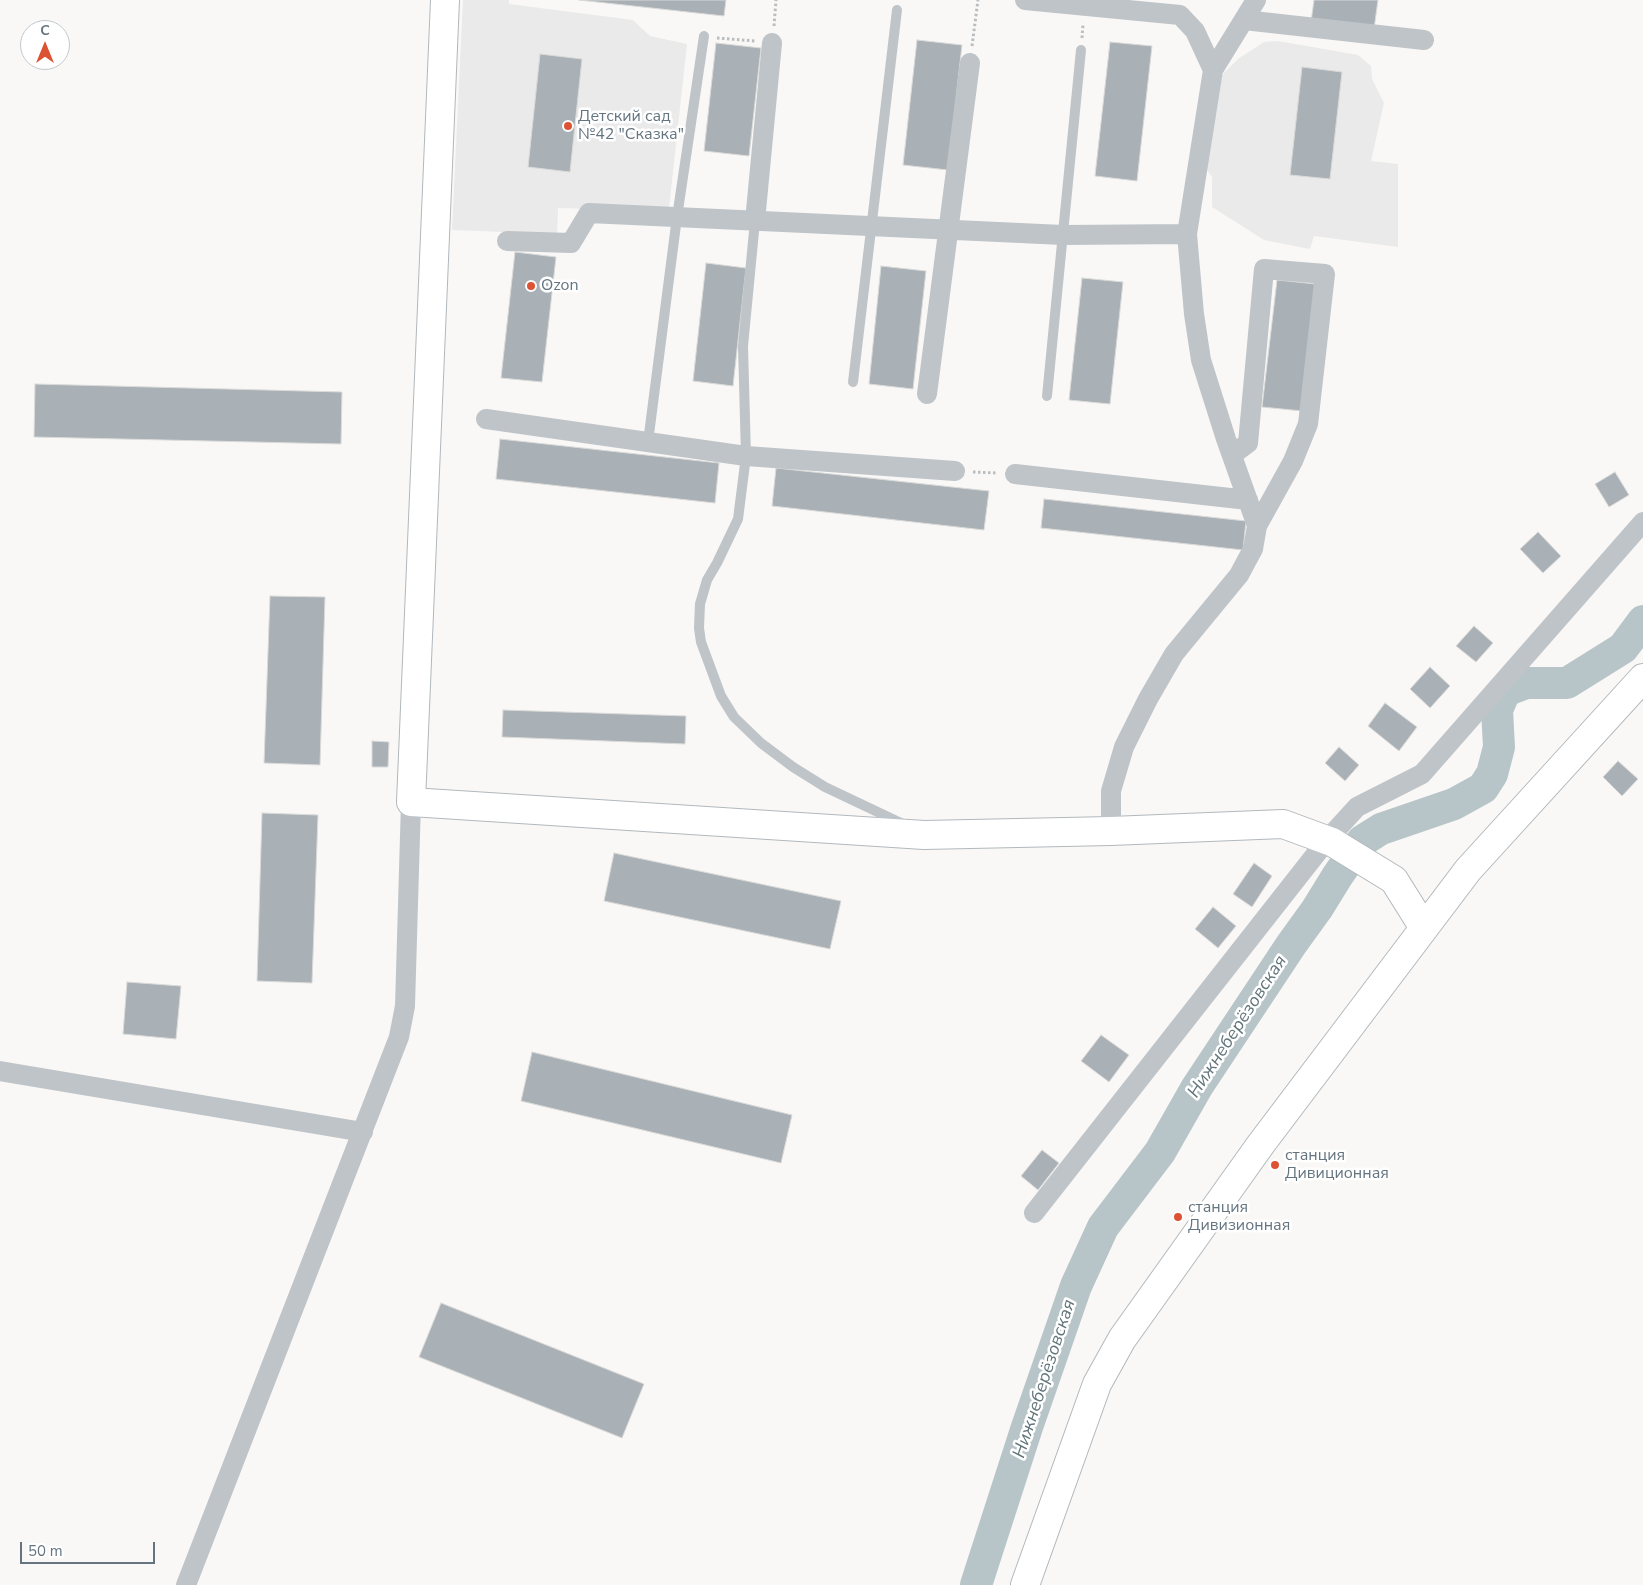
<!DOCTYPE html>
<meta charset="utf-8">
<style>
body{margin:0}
#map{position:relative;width:1643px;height:1585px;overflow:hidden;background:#f9f8f6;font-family:"Nunito Sans",sans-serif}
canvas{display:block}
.north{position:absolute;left:20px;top:20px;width:50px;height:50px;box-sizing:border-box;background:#fff;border:1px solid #c1c8cc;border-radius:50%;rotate:0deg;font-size:14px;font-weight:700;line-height:20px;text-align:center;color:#657580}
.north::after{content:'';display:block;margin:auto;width:18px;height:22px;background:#db5334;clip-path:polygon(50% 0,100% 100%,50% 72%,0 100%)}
.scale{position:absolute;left:20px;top:1542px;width:135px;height:22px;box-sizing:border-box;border:2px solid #657580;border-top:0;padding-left:6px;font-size:15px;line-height:18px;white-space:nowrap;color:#657580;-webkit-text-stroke:4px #fff;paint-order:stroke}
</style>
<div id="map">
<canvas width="1643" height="1585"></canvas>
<div class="north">С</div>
<div class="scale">50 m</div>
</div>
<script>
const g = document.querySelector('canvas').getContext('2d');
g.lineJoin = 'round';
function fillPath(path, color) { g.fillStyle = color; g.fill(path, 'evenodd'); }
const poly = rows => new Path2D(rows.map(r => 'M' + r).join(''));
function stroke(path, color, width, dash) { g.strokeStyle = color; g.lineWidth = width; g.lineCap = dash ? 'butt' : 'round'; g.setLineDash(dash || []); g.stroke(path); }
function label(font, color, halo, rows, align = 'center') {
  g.font = font + ' "Nunito Sans",sans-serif'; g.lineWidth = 5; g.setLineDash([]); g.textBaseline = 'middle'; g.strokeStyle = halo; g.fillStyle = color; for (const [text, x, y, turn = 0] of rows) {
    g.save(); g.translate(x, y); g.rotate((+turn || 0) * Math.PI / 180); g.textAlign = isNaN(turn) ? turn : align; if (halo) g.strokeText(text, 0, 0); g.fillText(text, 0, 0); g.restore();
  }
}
fillPath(poly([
 [463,0,509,0,509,4,633,20,650,36,687,44,669,208,660,211,558,208,557,234,452,230],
 [1278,41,1358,55,1371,66,1372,79,1384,103,1371,161,1398,164,1398,247,1314,236,1310,249,1264,240,1212,207,1212,177,1203,164,1222,75,1238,59,1264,42]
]), '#e9eae9');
stroke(poly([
 [976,1585,1027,1427,1076,1286,1103,1227,1160,1152,1197,1087,1291,945,1317,909,1338,875,1362,841,1381,829,1454,804,1483,788,1492,774,1499,747,1497,710,1505,691,1526,683,1567,683,1623,648,1643,621]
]), '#b8c5c8', 32);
const building = poly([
 [579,0,726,0,724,16,579,0],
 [1314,0,1378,0,1374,29,1311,22,1314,0],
 [917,40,962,45,948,170,903,165,917,40],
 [1110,42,1152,46,1137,181,1095,176,1110,42],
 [716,43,761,48,749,156,704,151,716,43],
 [540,54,582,59,570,172,528,167,540,54],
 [1302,67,1342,72,1330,179,1290,175,1302,67],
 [515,252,556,257,542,382,501,378,515,252],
 [706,263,746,268,733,386,693,381,706,263],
 [881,266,926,271,913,389,869,384,881,266],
 [1082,278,1123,282,1110,404,1069,400,1082,278],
 [1277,280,1316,284,1302,411,1262,407,1277,280],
 [35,384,342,392,341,444,34,437,35,384],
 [500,439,719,463,715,503,496,479,500,439],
 [776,468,989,491,984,530,772,506,776,468],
 [1615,472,1629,495,1609,507,1595,484,1615,472],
 [1044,499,1246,521,1243,550,1041,528,1044,499],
 [1538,532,1561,556,1543,573,1520,549,1538,532],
 [270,596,325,597,320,765,264,763,270,596],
 [1474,626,1493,643,1476,662,1456,646,1474,626],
 [1430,667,1450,686,1430,708,1410,689,1430,667],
 [1385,703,1417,727,1399,751,1368,726,1385,703],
 [503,710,686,716,685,744,502,737,503,710],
 [372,741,389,742,388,767,372,767,372,741],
 [1339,747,1359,765,1345,781,1325,763,1339,747],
 [1618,761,1638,779,1622,796,1603,777,1618,761],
 [262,813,318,815,312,983,257,981,262,813],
 [614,853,841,901,830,949,604,901,614,853],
 [1254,863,1272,876,1252,907,1233,894,1254,863],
 [1213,907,1236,926,1218,948,1195,929,1213,907],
 [127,982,181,986,176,1039,123,1034,127,982],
 [1101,1035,1129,1055,1109,1082,1081,1061,1101,1035],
 [532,1052,792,1115,781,1163,521,1101,532,1052],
 [1042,1150,1059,1163,1038,1190,1021,1176,1042,1150],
 [441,1303,644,1384,622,1438,419,1357,441,1303]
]);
fillPath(building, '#a9b1b7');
stroke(building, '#dadad8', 1);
const secondary = poly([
 [445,0,411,802,924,835,1111,831,1283,824,1332,842,1394,880,1424,928],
 [1025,1585,1097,1384,1122,1339,1261,1144,1468,870,1643,678]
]);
stroke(secondary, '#b2b8bc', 30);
stroke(poly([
 [774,26,776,0],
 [717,38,755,41],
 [1082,38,1083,24],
 [972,46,978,0],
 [973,472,997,473]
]), '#babdc0', 3, [2.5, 2.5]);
stroke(poly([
 [755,221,743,346,746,456,738,519,717,563,707,580,700,604,699,628,701,642,721,696,734,717,761,743,793,767,825,787,903,824],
 [853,382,897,10],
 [1047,396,1081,50],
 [648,442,677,217,704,36]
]), '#bfc4c8', 10);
stroke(poly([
 [1025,0,1180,15,1195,31,1213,70],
 [1244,20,1424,40],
 [755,221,772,43],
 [507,241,571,243,589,213,1063,235,1187,234],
 [927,394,970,63],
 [486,419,746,456,955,471],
 [1232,455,1248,443,1264,269,1325,274,1308,424,1293,461,1257,526],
 [1015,474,1248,500],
 [1111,831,1111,791,1124,747,1148,699,1174,654,1239,575,1247,560,1253,549,1257,526,1226,439,1201,360,1194,314,1187,234,1213,70,1256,0],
 [0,1071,363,1132],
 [1034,1213,1327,840,1357,807,1422,774,1643,522],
 [186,1585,399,1037,405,1006,411,802]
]), '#bfc4c8', 20);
stroke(secondary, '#fff', 28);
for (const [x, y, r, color] of [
 [568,126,5,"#db5334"],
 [531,286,5,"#db5334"],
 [1275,1165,5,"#db5334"],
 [1178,1217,5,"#db5334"]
]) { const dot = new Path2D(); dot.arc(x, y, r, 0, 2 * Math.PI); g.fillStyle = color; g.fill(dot); stroke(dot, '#fff', 2); }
label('16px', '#657580', '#fff', [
 ["Детский сад",578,117],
 ["№42 \"Сказка\"",578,135],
 ["Ozon",541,286],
 ["станция",1285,1156],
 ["Дивиционная",1285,1174],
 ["станция",1188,1208],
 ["Дивизионная",1188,1226]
], 'left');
label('italic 18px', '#60747a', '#fff', [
 ["Нижнеберёзовская",1238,1027,-57],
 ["Нижнеберёзовская",1045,1379,-72]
]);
</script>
